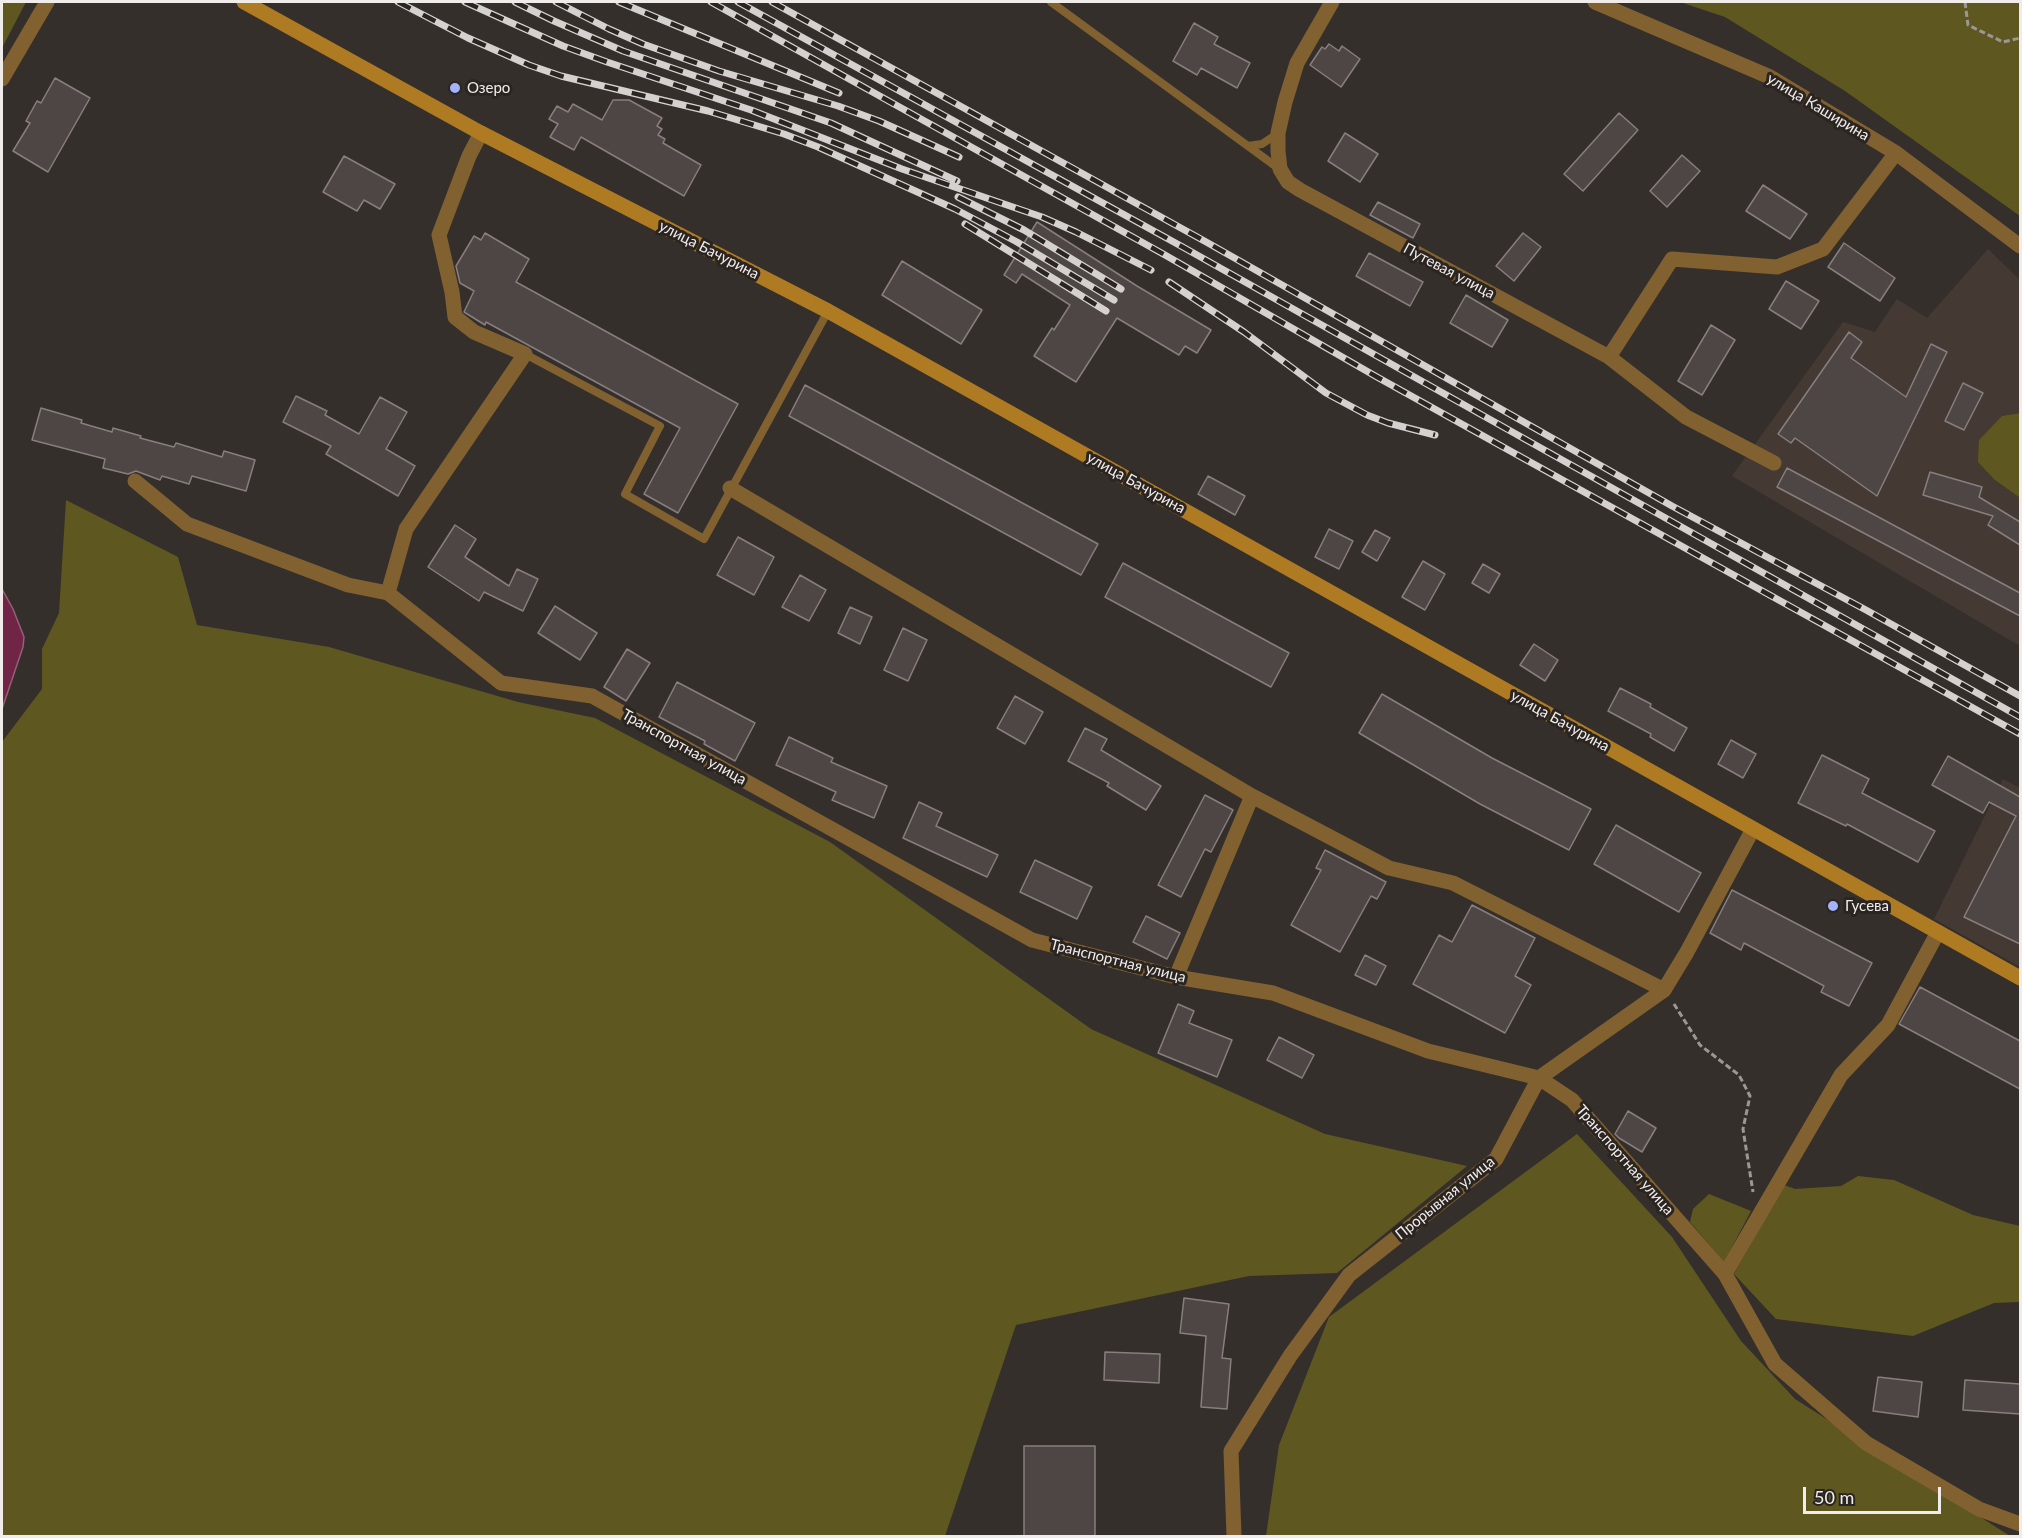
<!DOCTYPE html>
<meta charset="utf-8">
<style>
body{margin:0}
#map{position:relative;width:2022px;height:1538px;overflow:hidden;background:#352f2c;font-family:Lato,sans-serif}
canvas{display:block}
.frame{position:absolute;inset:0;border:3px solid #f0ecea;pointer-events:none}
.scale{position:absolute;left:1803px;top:1487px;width:138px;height:27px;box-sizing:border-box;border:3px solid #f0ecea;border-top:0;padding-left:8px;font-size:18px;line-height:21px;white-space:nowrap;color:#f0ecea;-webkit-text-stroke:4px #2b2522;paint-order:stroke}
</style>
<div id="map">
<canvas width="2022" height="1538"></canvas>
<div class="frame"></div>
<div class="scale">50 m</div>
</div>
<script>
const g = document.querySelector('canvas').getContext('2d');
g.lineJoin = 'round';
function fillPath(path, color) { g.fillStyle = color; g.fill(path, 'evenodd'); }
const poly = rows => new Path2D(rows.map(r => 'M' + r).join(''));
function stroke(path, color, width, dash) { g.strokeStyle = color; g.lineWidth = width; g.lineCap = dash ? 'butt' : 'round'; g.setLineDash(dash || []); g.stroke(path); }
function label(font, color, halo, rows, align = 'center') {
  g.font = font + ' Lato,sans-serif'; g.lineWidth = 6; g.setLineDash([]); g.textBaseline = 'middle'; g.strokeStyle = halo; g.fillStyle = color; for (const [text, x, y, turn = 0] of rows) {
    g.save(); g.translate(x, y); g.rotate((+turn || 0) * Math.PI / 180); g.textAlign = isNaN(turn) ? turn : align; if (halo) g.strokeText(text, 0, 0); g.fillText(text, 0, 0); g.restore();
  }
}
fillPath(poly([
 [1988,249,2020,280,2020,413,2002,416,1995,480,2020,498,2020,646,1732,476,1843,322,1875,332,1897,299,1927,318],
 [2003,779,2020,788,2020,967,1934,919]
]), '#443933');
fillPath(poly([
 [2,2,26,2,2,48],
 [1680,2,2020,2,2020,216,1845,91,1725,17],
 [2020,413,2020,498,1995,480,1978,462,1979,440,2002,416],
 [66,500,178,557,197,625,329,647,518,702,595,718,830,842,1091,1029,1325,1134,1467,1166,1337,1273,1249,1276,1016,1325,945,1536,2,1536,2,742,42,689,42,649,59,613],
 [1577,1134,1672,1237,1741,1341,1795,1399,2010,1536,1266,1536,1279,1445,1329,1317],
 [1858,1176,1894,1180,1973,1215,2020,1226,2020,1302,1994,1303,1913,1336,1776,1319,1734,1274,1784,1185,1795,1189,1841,1186],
 [1709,1194,1751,1211,1724,1262,1690,1222,1693,1209]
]), '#5e5820');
const water = poly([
 [2,589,13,609,24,637,23,647,2,709,2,589]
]);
fillPath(water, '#702446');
stroke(water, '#966077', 1.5);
const building = poly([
 [1194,23,1218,37,1214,44,1250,63,1237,88,1201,68,1197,75,1173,61,1194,23],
 [1329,44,1339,51,1342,46,1360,59,1341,87,1310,65,1322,47,1325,49,1329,44],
 [55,78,90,98,48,172,13,151,30,123,26,121,37,101,41,103,55,78],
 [613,100,629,100,662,118,657,126,662,129,658,135,665,139,663,143,701,165,684,196,581,137,574,150,550,137,558,124,549,119,557,106,568,112,573,104,602,120,613,100],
 [1619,113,1638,130,1583,191,1564,174,1619,113],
 [1345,133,1378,154,1360,182,1328,161,1345,133],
 [1682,155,1700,171,1667,207,1650,191,1682,155],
 [344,156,395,184,380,209,364,200,357,211,323,192,344,156],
 [1763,185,1807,214,1790,239,1746,211,1763,185],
 [1378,202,1420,224,1413,238,1370,215,1378,202],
 [1037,222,1137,286,1211,330,1197,353,1185,346,1179,355,1117,318,1076,382,1034,356,1052,328,1054,330,1070,305,1022,274,1016,283,1004,275,1037,222],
 [485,233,529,259,516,282,738,404,678,513,644,494,680,428,486,322,485,325,464,312,474,291,460,283,456,266,474,236,481,240,485,233],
 [1523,233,1541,247,1514,281,1496,266,1523,233],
 [1844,243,1895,278,1880,301,1828,267,1844,243],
 [1369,253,1423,282,1410,306,1356,276,1369,253],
 [902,261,982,310,961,344,882,295,902,261],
 [1786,281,1819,301,1801,329,1769,309,1786,281],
 [1466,295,1508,320,1492,347,1450,323,1466,295],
 [1711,325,1735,340,1702,395,1678,381,1711,325],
 [1849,332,1862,342,1851,358,1906,397,1931,344,1947,352,1877,496,1795,438,1791,443,1778,434,1849,332],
 [1963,383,1983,393,1964,430,1945,421,1963,383],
 [805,385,1098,544,1081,575,789,416,805,385],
 [296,396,327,411,325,415,359,434,380,397,407,412,386,449,415,466,398,496,326,454,331,446,283,422,296,396],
 [41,408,82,420,81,423,112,432,113,428,141,436,140,438,174,447,176,443,222,457,224,451,255,460,246,491,192,476,189,484,162,476,160,480,136,471,128,474,103,468,105,459,32,440,41,408],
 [1787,468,2020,593,2020,616,1777,487,1787,468],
 [1930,472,1982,487,1979,497,2020,522,2020,545,1988,525,1993,516,1923,495,1930,472],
 [1208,476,1245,496,1235,515,1198,494,1208,476],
 [455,525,476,539,465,557,509,586,517,569,538,579,523,611,484,592,479,601,428,567,455,525],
 [1329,529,1353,541,1339,569,1315,557,1329,529],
 [1375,530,1390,538,1377,561,1362,552,1375,530],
 [738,537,774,557,754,595,717,575,738,537],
 [1423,561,1445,574,1425,610,1402,597,1423,561],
 [1123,563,1289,653,1271,687,1105,597,1123,563],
 [1483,564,1500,574,1489,593,1472,583,1483,564],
 [800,575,826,590,809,621,782,607,800,575],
 [555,606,597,633,580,660,538,633,555,606],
 [850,607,872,617,860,644,838,633,850,607],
 [903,628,927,640,908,681,884,670,903,628],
 [1534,644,1558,660,1545,681,1520,665,1534,644],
 [627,649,650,663,626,701,604,687,627,649],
 [677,682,755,723,735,761,704,744,705,741,659,717,677,682],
 [1620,688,1651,704,1650,707,1687,728,1674,751,1650,737,1651,734,1608,711,1620,688],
 [1382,694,1492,758,1591,809,1569,850,1480,804,1359,733,1382,694],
 [1015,696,1043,712,1025,744,997,728,1015,696],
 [1085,728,1107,739,1101,750,1161,786,1146,810,1107,786,1109,783,1068,761,1085,728],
 [789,737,833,758,831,762,887,786,874,818,832,800,836,792,776,765,789,737],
 [1731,740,1756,754,1743,778,1718,764,1731,740],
 [1822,755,1869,779,1862,793,1935,831,1918,862,1847,824,1846,826,1798,803,1822,755],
 [1948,756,2020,797,2020,944,1964,917,2016,816,1989,802,1983,813,1932,785,1948,756],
 [1205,795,1233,810,1211,852,1205,849,1181,897,1158,885,1205,795],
 [919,802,942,813,936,826,998,855,987,877,903,838,919,802],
 [1616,825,1701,873,1679,912,1594,864,1616,825],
 [1325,850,1386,882,1377,899,1371,896,1340,952,1291,925,1321,870,1316,868,1325,850],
 [1035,860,1092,887,1077,919,1020,892,1035,860],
 [1732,890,1872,963,1849,1006,1821,992,1824,986,1744,943,1741,950,1710,933,1732,890],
 [1472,905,1535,938,1515,976,1531,985,1505,1033,1413,984,1439,935,1452,942,1472,905],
 [1146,916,1180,933,1167,959,1133,942,1146,916],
 [1365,955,1386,966,1376,985,1355,975,1365,955],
 [1920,987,2020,1041,2020,1089,1899,1024,1920,987],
 [1178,1004,1194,1011,1189,1023,1232,1040,1217,1077,1158,1053,1178,1004],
 [1279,1037,1314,1055,1302,1078,1267,1060,1279,1037],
 [1628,1111,1656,1128,1642,1152,1619,1138,1615,1134,1628,1111],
 [1184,1298,1229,1304,1222,1358,1231,1359,1227,1409,1201,1407,1206,1336,1180,1333,1184,1298],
 [1105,1352,1160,1354,1159,1383,1104,1380,1105,1352],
 [1878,1377,1922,1382,1918,1417,1873,1411,1878,1377],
 [1965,1380,2020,1384,2020,1414,1963,1410,1965,1380],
 [1024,1446,1095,1446,1095,1536,1024,1536,1024,1446]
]);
fillPath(building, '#4e4645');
stroke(building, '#877e7d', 1.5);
stroke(poly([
 [1965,2,1968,25,2003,42,2020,38],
 [1674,1004,1700,1045,1739,1075,1750,1096,1743,1129,1753,1192]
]), '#9c9794', 3, [6, 3]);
stroke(poly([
 [1051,2,1278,168],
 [1248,146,1262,144,1277,134],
 [525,354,660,426,625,494,704,539,828,311]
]), '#816130', 8);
stroke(poly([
 [1332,2,1297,63,1285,102,1278,133,1278,151,1280,169,1288,182,1300,190,1609,357,1686,417,1774,463],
 [1595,2,1770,77,1896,153,2020,246],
 [2,79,47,2],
 [1609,357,1672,259,1777,267,1823,249,1896,153],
 [135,481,187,524,348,585,388,593,501,683,592,696,1032,940,1176,977,1273,993,1428,1051,1539,1078,1572,1100,1725,1274,1775,1364,1866,1443,1979,1509,2020,1524],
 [730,488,1252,796,1389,868,1453,883,1664,990],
 [388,593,406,529,525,354,474,332,455,317,452,292,439,235,469,156,481,133],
 [1176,977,1252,796],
 [1725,1274,1841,1075,1888,1025,1938,932],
 [1234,1536,1231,1451,1290,1356,1349,1275,1496,1159,1539,1078,1664,990,1687,952,1753,829]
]), '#816130', 15);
stroke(poly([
 [244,2,481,133,828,311,2020,978]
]), '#ae7b22', 15);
const rail = poly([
 [398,2,468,38,529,65,561,76,708,111,784,134,818,147,955,209,1017,242,1114,300],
 [465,2,563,46,607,62,751,110,902,169,1042,217,1076,232,1151,270],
 [515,2,554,21,623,51,831,123,957,181],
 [556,2,609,29,643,44,719,71,838,106,879,121,959,157],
 [619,2,839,93],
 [711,2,1165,255,1377,377,2020,734],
 [738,2,1181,246,2020,717],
 [772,2,1208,243,1672,506,1866,610,2020,696],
 [958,197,1024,230,1121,289],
 [965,224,1106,311],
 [1169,282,1244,332,1326,393,1367,415,1388,423,1435,435]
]);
stroke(rail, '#d5d1cf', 7);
stroke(rail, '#2b2522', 4.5, [14]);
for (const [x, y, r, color] of [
 [455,88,6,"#a4b2fc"],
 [1833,906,6,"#a4b2fc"]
]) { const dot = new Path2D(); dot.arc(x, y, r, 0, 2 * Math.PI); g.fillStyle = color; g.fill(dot); stroke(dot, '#2b2522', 2); }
label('15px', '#f0ecea', '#2b2522', [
 ["Озеро",467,88],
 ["Гусева",1845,906]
], 'left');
label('15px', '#f0ecea', '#2b2522', [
 ["улица Каширина",1818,107,31],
 ["улица Бачурина",709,250,27],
 ["Путевая улица",1449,271,28],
 ["улица Бачурина",1136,483,29],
 ["улица Бачурина",1560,721,29],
 ["Транспортная улица",684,747,29],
 ["Транспортная улица",1118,961,14],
 ["Транспортная улица",1625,1160,49],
 ["Прорывная улица",1445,1198,-39]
]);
</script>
